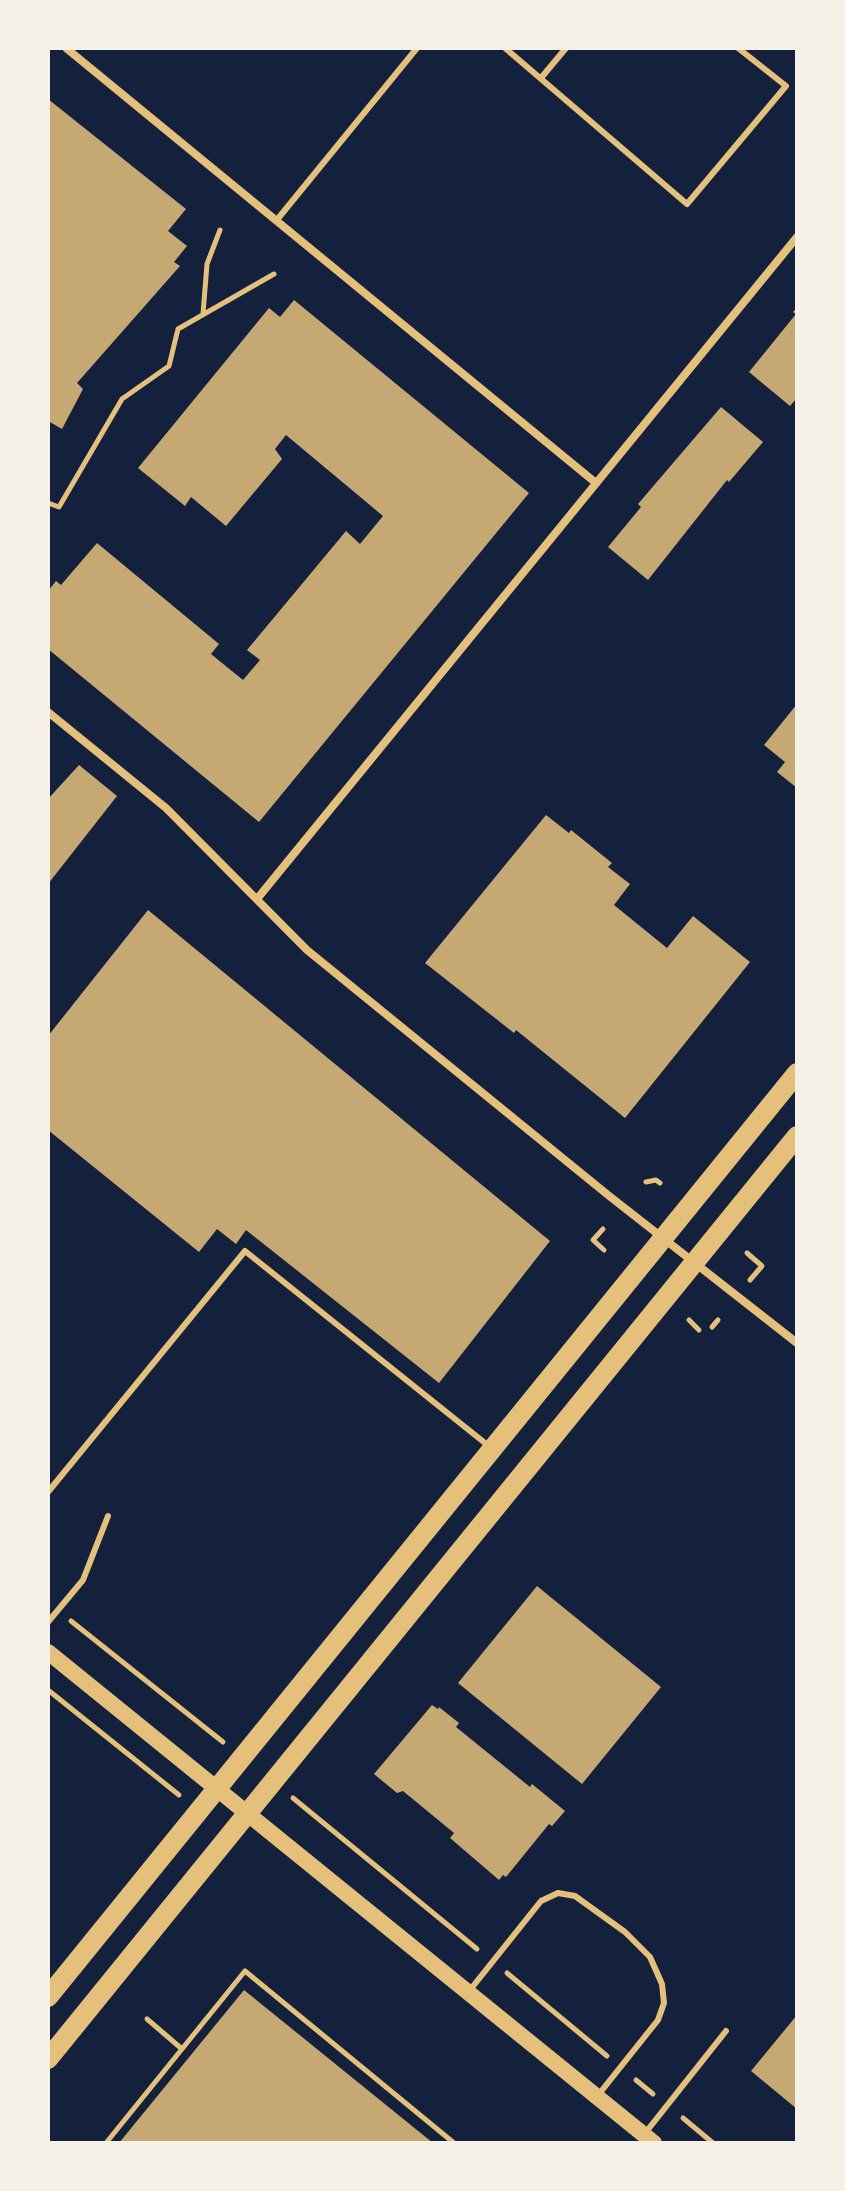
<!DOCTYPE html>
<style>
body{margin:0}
#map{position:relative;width:845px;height:2191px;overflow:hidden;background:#14213d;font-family:Signika,sans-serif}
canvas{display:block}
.frame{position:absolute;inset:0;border:50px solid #f6f1e7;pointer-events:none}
</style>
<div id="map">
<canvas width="845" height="2191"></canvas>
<div class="frame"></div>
</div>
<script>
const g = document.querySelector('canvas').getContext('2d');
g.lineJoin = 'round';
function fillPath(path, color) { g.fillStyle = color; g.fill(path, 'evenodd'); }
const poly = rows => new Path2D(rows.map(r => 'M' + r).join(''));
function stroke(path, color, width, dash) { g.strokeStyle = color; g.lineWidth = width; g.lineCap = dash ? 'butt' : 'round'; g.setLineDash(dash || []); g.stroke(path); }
fillPath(poly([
 [48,99,186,209,168,231,187,246,174,262,180,266,77,383,83,389,62,429,48,421],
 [294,300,529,493,259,822,48,649,48,591,56,581,61,585,97,543,219,644,211,654,243,680,260,660,247,650,346,531,360,544,383,516,286,435,275,449,282,459,226,526,191,497,185,506,138,468,269,308,280,317],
 [797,307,797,398,790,406,749,372,796,314,793,312],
 [721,407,763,442,729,482,727,480,648,580,608,547,641,507,638,504],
 [797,704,797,788,777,772,785,762,764,745],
 [79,765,117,796,48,884,48,799],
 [546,815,569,833,571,830,612,863,608,867,630,884,614,905,667,948,693,916,750,962,625,1118,516,1030,514,1033,425,963],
 [148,910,550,1241,439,1383,246,1230,236,1244,217,1229,199,1252,48,1130,48,1036],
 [537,1586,661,1687,582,1784,458,1683],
 [432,1705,438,1709,439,1707,459,1723,456,1727,530,1787,532,1784,565,1811,552,1826,549,1824,506,1877,503,1875,499,1880,450,1838,454,1833,403,1791,397,1793,374,1774],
 [244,1990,433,2143,119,2143],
 [797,2015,797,2109,751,2071]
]), '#c6a872');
stroke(poly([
 [203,314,207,264,220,230],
 [48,503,59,507,122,399,169,366,178,329,274,274],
 [646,1182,656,1180,660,1183],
 [603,1229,593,1240,604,1250],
 [747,1253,762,1266,750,1280],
 [689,1320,699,1330],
 [712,1327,718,1320],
 [71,1621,223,1742],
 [48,1690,179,1795],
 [293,1798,477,1949],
 [507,1973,607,2056],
 [147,2019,182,2049],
 [636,2080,653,2094],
 [683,2118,713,2143],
 [106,2143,245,1971,454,2143]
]), '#e5c07b', 5);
stroke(poly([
 [505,48,687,204,786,86,738,48],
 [541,78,566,48],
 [276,221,417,48],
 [48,1492,245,1251,490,1447],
 [48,1622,83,1580,108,1516],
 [470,1990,541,1901,558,1893,575,1896,625,1932,650,1957,662,1984,664,2003,658,2020,599,2094],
 [646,2132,726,2031]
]), '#e5c07b', 6);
stroke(poly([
 [66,48,596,483],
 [48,712,166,808,307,950,608,1195,797,1343],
 [257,899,797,237]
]), '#e5c07b', 8);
stroke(poly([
 [48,1652,654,2143]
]), '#e5c07b', 16);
stroke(poly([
 [48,1997,797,1073],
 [48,2059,797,1136]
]), '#e5c07b', 20);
</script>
